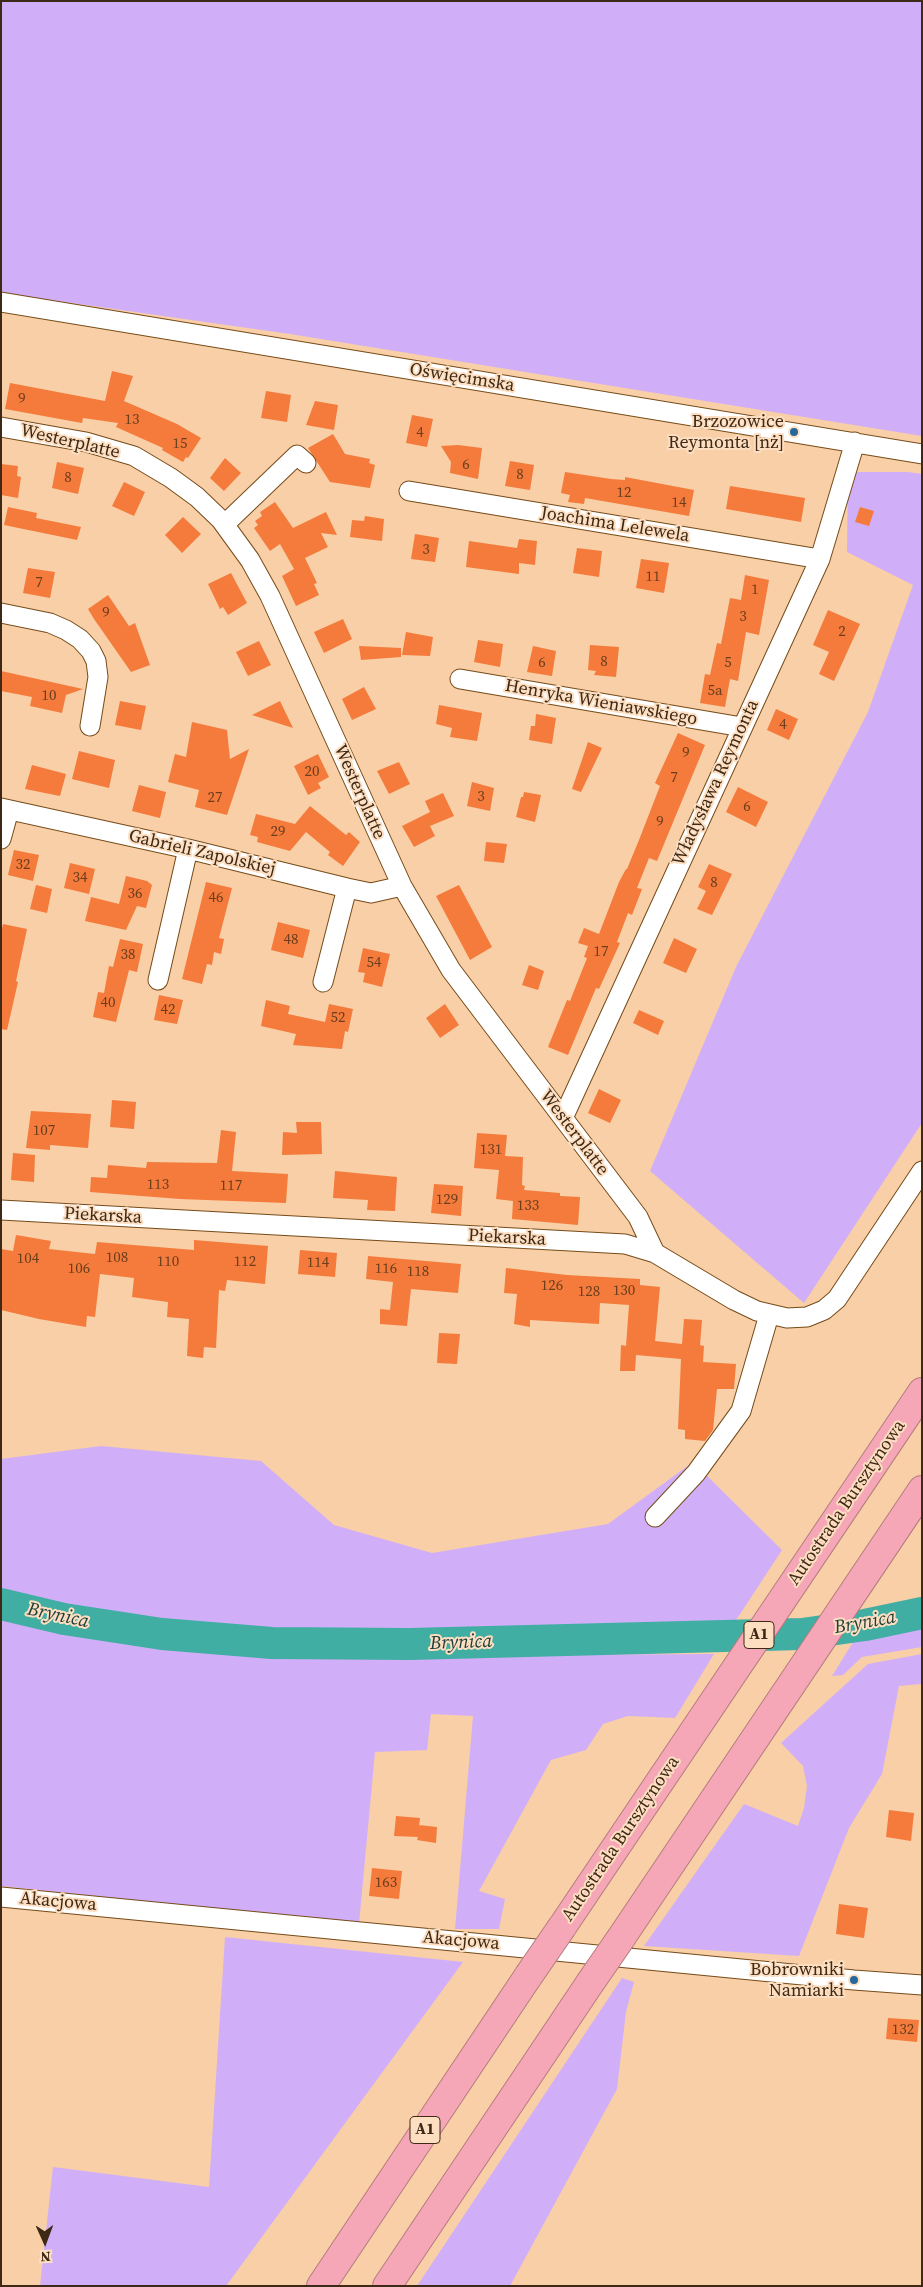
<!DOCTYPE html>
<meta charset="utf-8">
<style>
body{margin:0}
#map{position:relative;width:923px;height:2287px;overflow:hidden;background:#f8cfa7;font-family:"Source Serif 4",serif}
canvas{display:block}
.frame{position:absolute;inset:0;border:2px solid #3d2915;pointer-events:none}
.north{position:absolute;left:20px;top:2217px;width:50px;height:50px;-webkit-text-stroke:4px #fddec0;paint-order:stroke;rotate:178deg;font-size:14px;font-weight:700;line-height:20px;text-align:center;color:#3d2915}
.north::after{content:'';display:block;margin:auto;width:18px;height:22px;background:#3d2915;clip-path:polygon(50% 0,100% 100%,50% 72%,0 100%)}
</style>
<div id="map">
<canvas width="923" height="2287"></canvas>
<div class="frame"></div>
<div class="north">N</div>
</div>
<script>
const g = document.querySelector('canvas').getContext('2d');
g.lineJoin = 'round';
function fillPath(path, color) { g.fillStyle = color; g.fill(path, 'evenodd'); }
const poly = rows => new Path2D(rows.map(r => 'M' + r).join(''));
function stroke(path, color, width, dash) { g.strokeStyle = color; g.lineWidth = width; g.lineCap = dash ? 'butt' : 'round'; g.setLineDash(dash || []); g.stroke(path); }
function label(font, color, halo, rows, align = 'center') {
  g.font = font + ' "Source Serif 4",serif'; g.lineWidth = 4; g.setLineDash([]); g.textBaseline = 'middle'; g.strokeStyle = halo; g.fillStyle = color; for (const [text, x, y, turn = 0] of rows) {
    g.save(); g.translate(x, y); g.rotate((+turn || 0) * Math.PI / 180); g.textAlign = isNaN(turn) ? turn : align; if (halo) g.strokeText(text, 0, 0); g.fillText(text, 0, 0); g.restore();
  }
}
fillPath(poly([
 [1,1,922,1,922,436,290,334,1,293],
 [848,472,908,472,922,474,922,1123,804,1303,650,1171,736,967,868,712,913,585,847,552],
 [101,1446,261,1461,334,1525,432,1553,608,1524,693,1462,782,1550,729,1631,260,1634,113,1619,1,1593,1,1459],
 [1,1610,60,1624,176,1643,279,1652,503,1655,714,1654,675,1718,628,1716,603,1724,586,1750,551,1760,479,1891,505,1899,499,1929,455,1929,473,1716,431,1714,427,1750,375,1752,359,1924,1,1886],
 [922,1622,922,1647,862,1657,843,1675,832,1676,860,1631],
 [922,1654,922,1684,899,1686,882,1774,849,1828,799,1956,644,1946,744,1804,798,1826,804,1808,807,1786,803,1766,781,1743,868,1664],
 [225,1937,463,1962,226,2286,40,2286,53,2167,209,2187],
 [622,1978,634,1982,626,2012,617,2089,510,2286,417,2286]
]), '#d1aff8');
stroke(poly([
 [1,1604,64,1619,162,1634,272,1643,410,1644,802,1634,865,1625,922,1613]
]), '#40aea3', 32);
fillPath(poly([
 [112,371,133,376,124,401,177,424,201,438,188,458,186,457,183,462,162,450,163,448,116,427,118,423,83,418,82,423,5,409,10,383,105,401],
 [266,391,291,395,287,422,261,418],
 [315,401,338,405,334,430,306,425],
 [412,415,433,419,427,447,406,443],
 [333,434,345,454,370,459,369,463,375,465,370,488,330,482,308,448],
 [458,445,482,448,478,479,450,473,451,462,441,446],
 [225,458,241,473,224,491,210,478],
 [510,461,534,465,530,490,505,486],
 [57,462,84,468,78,494,52,488],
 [1,464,18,466,17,476,21,477,18,498,1,495],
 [565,472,611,479,625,480,625,477,694,490,689,516,585,498,584,504,568,502,570,495,561,493],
 [124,482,145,492,134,516,112,506],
 [730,486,805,498,801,522,726,509],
 [275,502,293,528,326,512,337,535,321,533,328,547,305,558,317,583,314,584,319,595,296,606,282,576,294,569,280,544,270,551,254,528,258,525,255,521,262,516,260,512],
 [8,507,37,513,36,518,81,527,77,540,4,525],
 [860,507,874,511,869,526,855,522],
 [365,516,384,519,382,541,350,537,352,520,364,521],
 [183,517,201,534,182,553,165,535],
 [415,534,439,538,435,562,411,559],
 [519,539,537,541,535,565,519,563,519,574,466,567,469,541,517,548],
 [577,548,602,551,599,577,573,573],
 [641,559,669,563,664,593,636,588],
 [28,568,55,572,50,598,23,593],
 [231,573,247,603,228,615,223,607,220,609,208,584],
 [745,575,769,580,759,635,746,632,738,681,730,679,725,707,700,703,705,674,710,675,717,643,721,644,730,598,741,600],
 [108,595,129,626,135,623,150,665,131,672,94,619,88,609],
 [828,610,860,624,834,681,819,674,829,652,813,645],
 [343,619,352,639,324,653,314,632],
 [406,632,433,637,430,656,402,655],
 [478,640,503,644,500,667,474,662],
 [259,641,271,665,248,676,236,652],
 [590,645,619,647,616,677,594,675,596,671,588,670],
 [359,646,401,648,401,657,361,660],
 [533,646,556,651,552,676,527,672],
 [1,671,83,689,66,695,62,713,30,706,32,697,1,691],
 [364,687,376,709,352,720,342,699],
 [120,701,146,706,141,730,115,725],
 [280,701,293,728,252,715],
 [439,705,482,713,477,741,450,737,452,728,436,724],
 [776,709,798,719,789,740,767,730],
 [536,714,556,718,552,744,529,740,531,726,535,726],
 [192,722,227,730,230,759,249,749,227,815,195,807,199,790,168,782,175,754,186,757],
 [678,733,705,745,657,861,649,858,637,888,642,889,632,915,628,913,617,942,620,943,599,989,596,988,568,1055,548,1047,567,1000,570,1001,587,958,584,957,588,946,578,943,584,928,599,934,619,882,626,869,627,869,639,840,660,786,655,783],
 [588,742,602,748,581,792,572,789],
 [79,751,115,760,109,788,72,779],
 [318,754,329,777,318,783,321,788,308,795,294,766],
 [399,762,410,784,389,794,377,771],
 [32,765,66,774,60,796,25,789],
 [472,782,494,788,490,811,467,806],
 [139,785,166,792,160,818,132,811],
 [738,787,768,802,756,827,726,812],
 [524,792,541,795,535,822,516,817,521,797,523,797],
 [443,793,454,816,430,826,435,836,414,847,402,826,430,812,425,801],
 [310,806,346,835,349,832,360,842,343,866,328,855,330,852,306,832,290,851,257,842,258,837,250,835,256,814,295,824],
 [486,842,507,844,504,863,484,861],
 [14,850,39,855,33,881,8,875],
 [70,863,95,869,89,894,64,888],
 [709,864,732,874,712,915,697,909,706,891,698,887],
 [126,876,147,881,152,885,146,908,137,906,126,930,85,921,91,897,119,904],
 [206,882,232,888,219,938,224,939,221,954,214,952,212,965,207,964,202,984,182,979],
 [36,885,52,889,47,913,30,909],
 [459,885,492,947,470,960,436,896],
 [278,922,310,930,303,958,271,950],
 [3,924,27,929,16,981,18,982,7,1030,1,1029,1,933],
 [674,938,697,949,686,973,663,963],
 [120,939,143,944,137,972,129,970,116,1022,93,1017,98,992,104,993,109,966,113,967],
 [363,948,390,954,382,987,363,982,365,973,358,972],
 [529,965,544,971,538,990,522,985],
 [159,995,183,1000,177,1024,154,1020],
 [266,1000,290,1006,288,1014,325,1022,329,1004,353,1009,348,1032,345,1031,342,1049,293,1045,296,1034,261,1026],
 [445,1004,459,1025,440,1038,426,1018],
 [639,1010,664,1021,658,1035,633,1023],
 [599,1089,621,1100,610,1123,588,1113],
 [112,1100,136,1102,134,1129,110,1127],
 [31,1111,91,1114,88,1148,50,1145,50,1150,26,1148],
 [296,1122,321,1122,322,1154,282,1155,283,1132,297,1133],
 [221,1130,236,1132,232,1171,288,1174,286,1203,180,1199,90,1192,91,1177,107,1178,108,1165,146,1168,147,1162,217,1163],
 [477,1133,507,1135,505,1156,523,1157,522,1185,525,1186,524,1190,560,1193,560,1196,580,1197,578,1225,512,1219,513,1201,496,1199,499,1170,474,1168],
 [13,1153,35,1155,34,1182,11,1180],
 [335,1171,397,1177,395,1211,367,1210,368,1200,333,1198],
 [434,1184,463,1186,461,1216,431,1213],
 [16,1235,51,1241,49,1249,95,1254,97,1242,194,1250,194,1240,268,1246,265,1284,227,1280,225,1291,219,1290,216,1348,204,1347,203,1358,187,1356,189,1319,167,1317,168,1302,132,1297,134,1278,100,1274,95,1317,87,1316,86,1327,39,1319,1,1310,1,1249,13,1251],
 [300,1250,337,1253,335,1277,298,1274],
 [368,1256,461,1264,458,1293,411,1289,407,1326,380,1324,380,1309,390,1310,393,1282,366,1279],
 [506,1268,567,1275,640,1279,640,1285,660,1287,655,1341,682,1344,684,1319,702,1320,700,1345,704,1346,703,1362,736,1364,734,1389,717,1389,713,1430,705,1441,685,1439,685,1430,678,1429,681,1359,636,1355,635,1371,620,1371,621,1345,626,1346,629,1305,600,1303,599,1324,530,1320,530,1327,514,1324,517,1294,504,1293],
 [439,1333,460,1334,457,1364,437,1363],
 [889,1810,914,1813,911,1841,886,1837],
 [396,1816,420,1818,419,1827,419,1825,437,1827,436,1843,417,1840,418,1837,394,1836],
 [372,1868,402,1871,399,1899,369,1896],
 [839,1904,868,1908,864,1938,836,1934],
 [888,2018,919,2020,917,2042,886,2039]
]), '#f47b3b');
const minor = poly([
 [1,302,922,454],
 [1,427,86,442,134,456,171,478,197,497,221,520,250,560,270,596,402,886,451,970,638,1217,655,1253],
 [409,491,820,559],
 [225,524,297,455,306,463],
 [1,613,50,623,66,630,80,639,91,651,96,661,98,677,90,726],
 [460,679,742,727],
 [1,808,188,849,347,888,371,893,402,886],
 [1,839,9,810],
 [158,980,188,849],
 [323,982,347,888],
 [563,1118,820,559,855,442],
 [1,1210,625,1244,655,1253,734,1300,757,1311,787,1318,807,1317,824,1310,837,1299,922,1171],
 [655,1517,696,1473,741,1411,769,1315],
 [1,1897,854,1980,922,1985]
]);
const highway = poly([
 [562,1927,922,1392],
 [621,1938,922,1490],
 [321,2286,529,1975],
 [387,2286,590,1983]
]);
stroke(minor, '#764b18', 21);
stroke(highway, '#b57b7e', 30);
stroke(minor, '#fff', 19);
stroke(highway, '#f6a7b7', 28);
const highwayBridge = poly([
 [529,1975,562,1927],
 [590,1983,621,1938]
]);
stroke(highwayBridge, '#b57b7e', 30, []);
stroke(highwayBridge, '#f6a7b7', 28);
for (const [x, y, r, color] of [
 [794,432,5,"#24689d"],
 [854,1980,5,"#24689d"]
]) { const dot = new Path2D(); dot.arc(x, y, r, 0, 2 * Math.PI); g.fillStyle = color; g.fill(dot); stroke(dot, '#fddec0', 2); }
label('15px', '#6b3e1e', null, [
 ["9",22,399],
 ["13",132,420],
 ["4",420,433],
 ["15",180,444],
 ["6",466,465],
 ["8",520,475],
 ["8",68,478],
 ["12",624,493],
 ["14",679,503],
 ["3",426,550],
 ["11",653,577],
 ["7",39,583],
 ["1",755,590],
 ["9",106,613],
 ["3",743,617],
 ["2",842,632],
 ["8",604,662],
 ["6",542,663],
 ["5",728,663],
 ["5a",715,691],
 ["10",49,696],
 ["4",783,725],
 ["9",686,753],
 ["20",312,772],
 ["7",674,778],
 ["3",481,797],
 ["27",215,798],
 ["6",747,807],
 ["9",660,822],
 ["29",278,832],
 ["32",23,865],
 ["34",80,878],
 ["8",714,883],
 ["36",135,894],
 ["46",216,898],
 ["48",291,940],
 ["17",601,952],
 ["38",128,955],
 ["54",374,963],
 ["40",108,1003],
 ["42",168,1010],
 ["52",338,1018],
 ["107",44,1131],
 ["131",491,1150],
 ["113",158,1185],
 ["117",231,1186],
 ["129",447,1200],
 ["133",528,1206],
 ["108",117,1258],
 ["104",28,1259],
 ["110",168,1262],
 ["112",245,1262],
 ["114",318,1263],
 ["106",79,1269],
 ["116",386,1269],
 ["118",418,1272],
 ["126",552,1286],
 ["130",624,1291],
 ["128",589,1292],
 ["163",386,1883],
 ["132",903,2030]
]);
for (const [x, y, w] of [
 [759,1635,30],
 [425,2130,30]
]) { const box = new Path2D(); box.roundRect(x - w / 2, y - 13.5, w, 27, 4); g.fillStyle = '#fddec0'; g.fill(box); stroke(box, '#3d2915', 1); }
label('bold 16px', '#3d2915', null, [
 ["A1",759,1635],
 ["A1",425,2130]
]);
label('18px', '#3d2915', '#fddec0', [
 ["Oświęcimska",462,378,9],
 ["Westerplatte",70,442,13],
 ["Joachima Lelewela",615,525,9],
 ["Henryka Wieniawskiego",601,703,10],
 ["Władysława Reymonta",716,783,-65],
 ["Westerplatte",359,792,66],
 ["Gabrieli Zapolskiej",202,853,13],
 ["Westerplatte",574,1133,53],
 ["Piekarska",103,1216,3],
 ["Piekarska",507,1238,3],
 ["Autostrada Bursztynowa",847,1503,-56],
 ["Autostrada Bursztynowa",621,1839,-56],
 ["Akacjowa",58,1902,5],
 ["Akacjowa",461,1941,5]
]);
label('18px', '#3d2915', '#fddec0', [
 ["Brzozowice",784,422],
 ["Reymonta [nż]",784,443],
 ["Bobrowniki",844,1970],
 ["Namiarki",844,1991]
], 'right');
label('italic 19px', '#1c3d39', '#fddec0', [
 ["Brynica",58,1616,12],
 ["Brynica",865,1623,-10],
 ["Brynica",461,1643,-2]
]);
</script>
